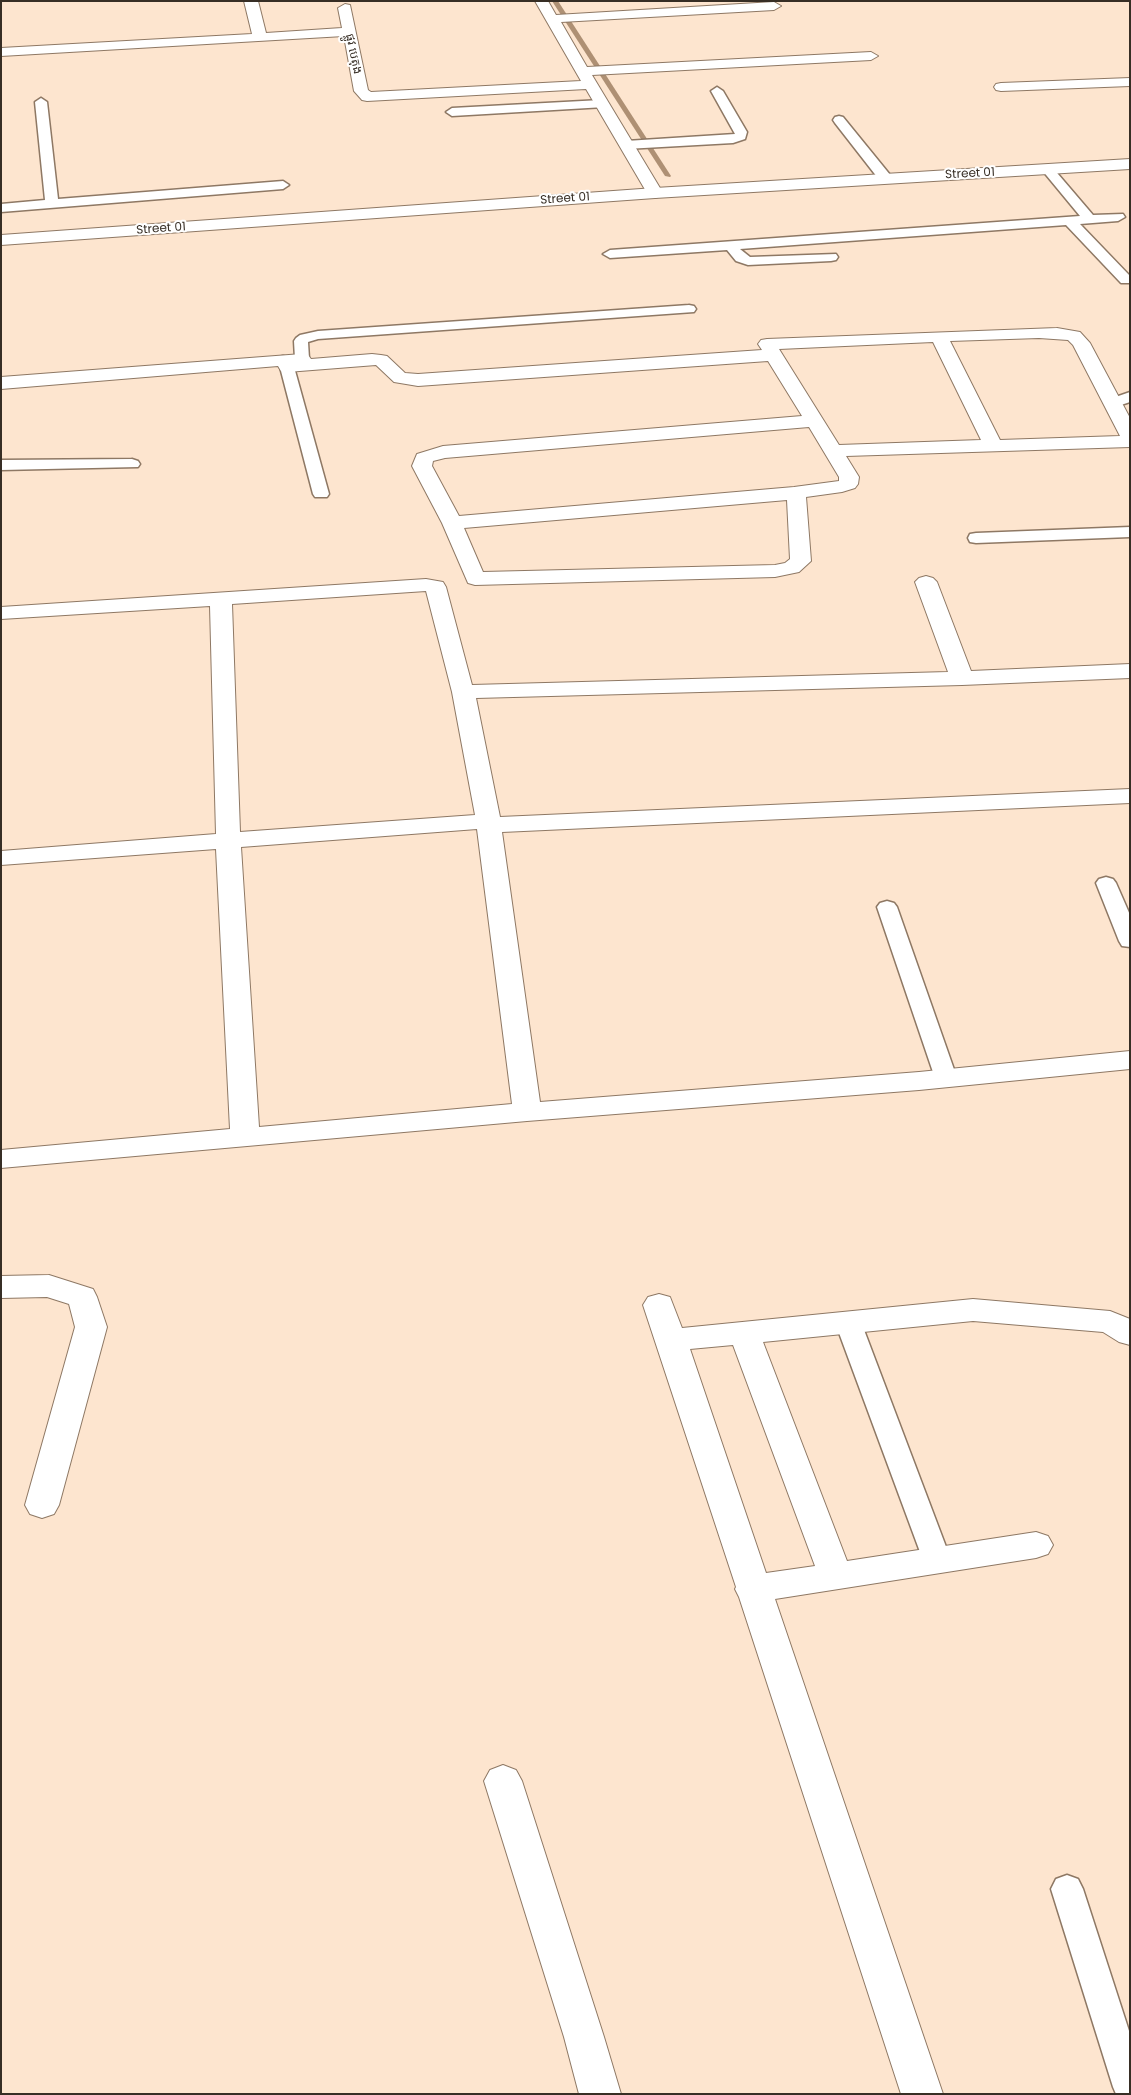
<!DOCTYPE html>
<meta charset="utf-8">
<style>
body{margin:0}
#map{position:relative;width:1131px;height:2095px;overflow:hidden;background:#fde5cf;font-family:Poppins,sans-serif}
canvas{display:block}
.frame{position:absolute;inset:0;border:2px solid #372e25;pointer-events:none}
</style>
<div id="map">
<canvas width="1131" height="2095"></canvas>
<div class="frame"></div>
</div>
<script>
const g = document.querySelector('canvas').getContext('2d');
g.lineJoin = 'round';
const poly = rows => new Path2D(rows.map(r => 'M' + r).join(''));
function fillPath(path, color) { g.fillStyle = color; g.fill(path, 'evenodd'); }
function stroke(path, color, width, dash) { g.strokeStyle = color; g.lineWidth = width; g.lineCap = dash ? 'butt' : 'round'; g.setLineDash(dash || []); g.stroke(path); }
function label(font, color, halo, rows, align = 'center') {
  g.font = font + ' Poppins,"Noto Sans Khmer",sans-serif'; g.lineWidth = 4; g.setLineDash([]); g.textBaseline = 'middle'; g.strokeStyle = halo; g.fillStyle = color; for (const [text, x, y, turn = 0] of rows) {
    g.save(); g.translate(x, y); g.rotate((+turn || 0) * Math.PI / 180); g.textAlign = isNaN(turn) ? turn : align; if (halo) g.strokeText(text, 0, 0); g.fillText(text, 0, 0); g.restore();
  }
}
fillPath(poly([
 [552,1,558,1,671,176,670,177,665,176,552,1]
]), '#ae9074');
const service = poly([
 [717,87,723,91,747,132,745,139,733,143,626,149,620,145,626,141,735,134,711,91,717,87],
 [41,98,47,102,58,199,283,181,289,185,283,189,1,212,1,204,45,200,35,102,41,98],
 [601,100,605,101,607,104,605,107,452,116,446,112,452,108,601,100],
 [839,116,843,117,891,176,892,179,891,182,881,182,835,123,833,120,835,117,839,116],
 [1048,166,1052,167,1093,215,1123,214,1125,217,1118,221,1080,224,1130,276,1130,283,1121,283,1066,225,740,249,750,257,836,254,838,257,836,260,831,261,748,265,736,261,727,250,610,258,603,254,610,250,1080,216,1042,170,1048,166],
 [689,305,694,306,696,309,694,312,318,339,308,342,309,359,307,362,297,362,295,359,294,341,296,338,300,335,318,331,689,305],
 [283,356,288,357,294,367,329,494,327,497,315,497,313,494,280,367,276,360,278,357,283,356],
 [1130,392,1130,402,1112,408,1107,406,1104,403,1107,400,1130,392],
 [132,459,138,461,140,464,138,467,1,470,1,460,132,459],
 [1130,527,1130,537,976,543,970,542,968,538,970,534,976,533,1130,527],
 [1106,877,1113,879,1116,883,1130,915,1130,947,1122,946,1119,941,1096,883,1099,879,1106,877],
 [887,901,894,903,897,907,957,1078,954,1083,946,1085,938,1083,935,1078,877,907,880,903,887,901],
 [848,1313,857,1316,861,1322,951,1560,947,1568,937,1571,927,1568,923,1560,835,1322,839,1316,848,1313],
 [1067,1875,1078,1879,1083,1889,1130,2034,1130,2094,1116,2094,1113,2087,1051,1889,1056,1879,1067,1875]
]);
const minor = poly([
 [244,1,258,1,266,33,342,28,338,8,345,4,350,5,368,90,371,92,581,81,535,1,548,1,556,15,774,2,781,6,774,10,561,22,587,67,871,52,878,56,871,60,592,75,663,193,661,196,655,198,649,196,647,193,586,89,367,101,362,100,354,91,344,36,1,56,1,48,252,34,244,1],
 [1130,78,1130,86,1001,91,996,90,994,87,996,84,1001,83,1130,78],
 [1057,328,1080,332,1090,343,1130,418,1130,447,846,456,859,477,858,484,855,488,842,492,806,497,811,561,799,572,775,577,475,585,468,583,442,523,412,466,417,454,443,446,802,416,768,361,418,386,394,382,376,365,287,372,281,371,278,366,1,389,1,377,302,354,308,355,311,359,372,354,381,355,387,356,405,373,418,374,762,350,758,344,761,340,767,339,1057,328],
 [1039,338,1068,340,1073,345,1120,436,1000,440,950,341,1039,338],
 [933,342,981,440,839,445,779,349,933,342],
 [809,427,839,477,839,481,794,487,459,516,432,466,433,461,445,458,809,427],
 [787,500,790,559,785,563,775,565,483,572,464,528,787,500],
 [926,576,933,578,937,582,971,671,1130,664,1130,678,962,685,476,698,500,817,1130,789,1130,803,502,832,540,1102,919,1072,1130,1051,1130,1069,919,1090,527,1121,1,1168,1,1150,230,1129,216,849,1,865,1,851,216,834,210,606,1,619,1,607,426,579,443,582,446,587,472,685,948,672,915,582,919,578,926,576],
 [426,591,452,692,475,815,240,832,232,604,426,591],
 [477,829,512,1104,259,1127,241,847,477,829],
 [49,1275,93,1289,97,1297,107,1327,59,1505,54,1514,42,1518,30,1514,25,1505,75,1327,69,1304,47,1297,1,1298,1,1276,49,1275],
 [659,1294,670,1297,682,1328,973,1299,1110,1311,1130,1319,1130,1345,1119,1342,1103,1332,973,1321,763,1342,847,1561,1036,1532,1048,1536,1053,1545,1048,1554,1036,1558,775,1599,943,2094,901,2094,739,1597,735,1589,736,1587,643,1305,648,1297,659,1294],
 [733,1345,815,1566,766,1573,690,1349,733,1345],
 [503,1765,516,1770,522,1781,604,2037,621,2094,579,2094,564,2037,484,1781,490,1770,503,1765]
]);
const tertiary = poly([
 [1130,159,1130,169,655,198,1,245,1,235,655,188,1130,159]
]);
stroke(service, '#8e7864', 3);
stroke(minor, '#8e7864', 2);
stroke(tertiary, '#8e7864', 2);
fillPath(service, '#fff');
fillPath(minor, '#fff');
fillPath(tertiary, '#fff');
label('12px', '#372e25', '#fff', [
 ["ផ្លូវ បេតុង",353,54,78],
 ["Street 01",970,174,-3],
 ["Street 01",565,199,-4],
 ["Street 01",161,229,-4]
]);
</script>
